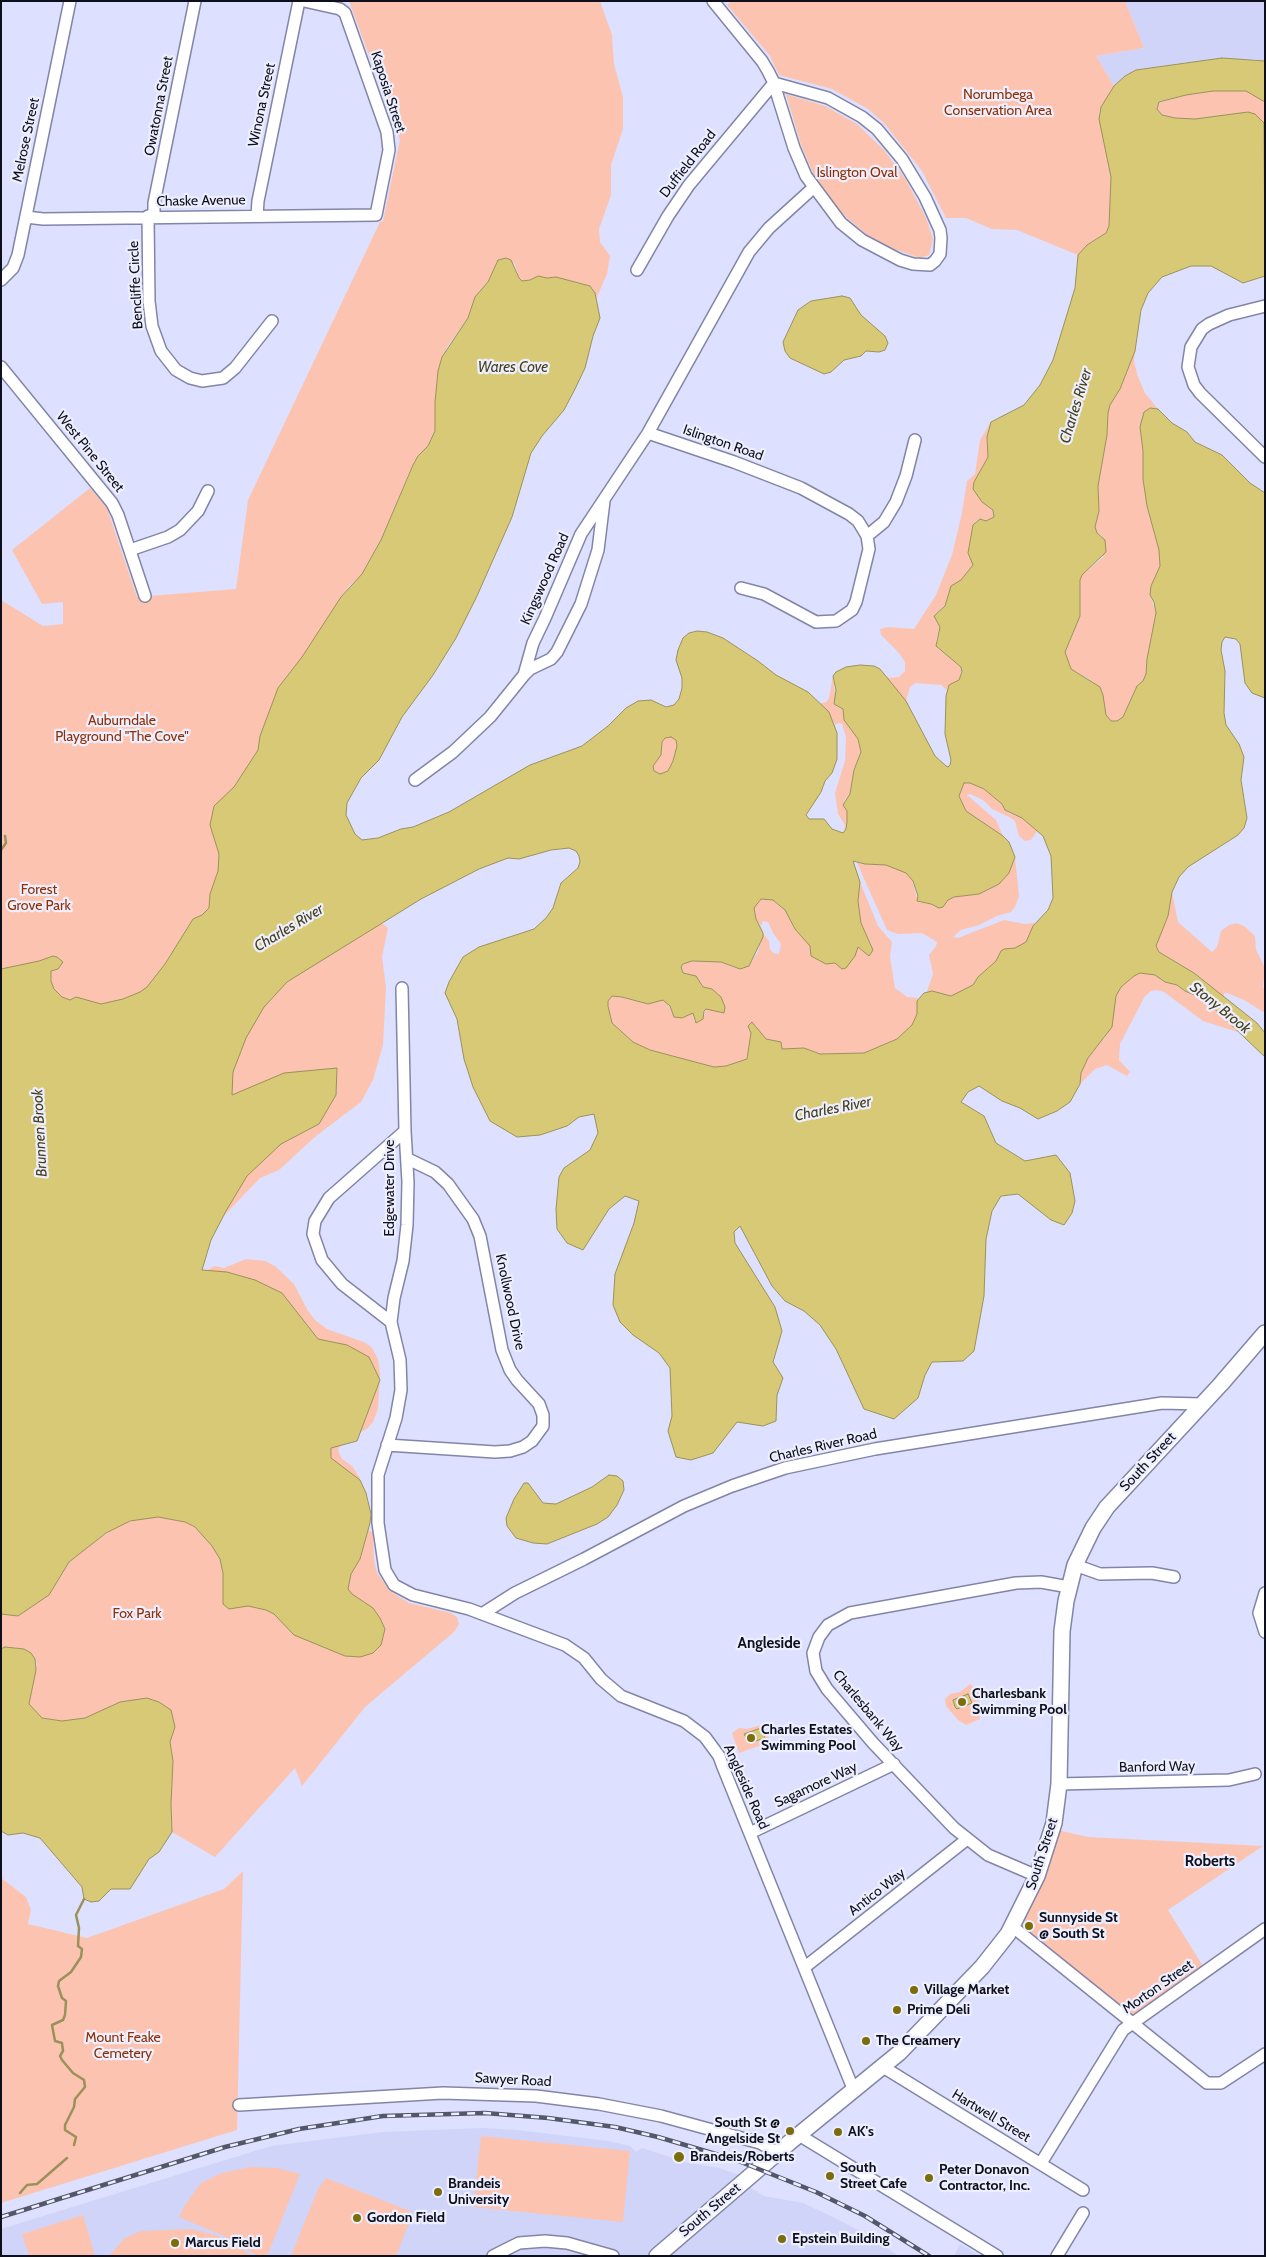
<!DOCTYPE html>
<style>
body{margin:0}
#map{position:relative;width:1266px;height:2257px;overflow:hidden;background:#dde0fe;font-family:Cabin,sans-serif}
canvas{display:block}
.frame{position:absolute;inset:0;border:2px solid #0e0f1c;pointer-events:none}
</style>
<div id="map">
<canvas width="1266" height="2257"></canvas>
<div class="frame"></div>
</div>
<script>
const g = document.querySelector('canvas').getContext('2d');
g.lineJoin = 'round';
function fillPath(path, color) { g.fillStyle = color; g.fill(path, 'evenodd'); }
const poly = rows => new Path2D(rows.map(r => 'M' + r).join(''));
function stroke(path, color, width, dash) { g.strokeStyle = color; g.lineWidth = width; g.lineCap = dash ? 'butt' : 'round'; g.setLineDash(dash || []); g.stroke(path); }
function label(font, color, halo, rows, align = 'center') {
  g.font = font + ' Cabin,sans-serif'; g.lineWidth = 4.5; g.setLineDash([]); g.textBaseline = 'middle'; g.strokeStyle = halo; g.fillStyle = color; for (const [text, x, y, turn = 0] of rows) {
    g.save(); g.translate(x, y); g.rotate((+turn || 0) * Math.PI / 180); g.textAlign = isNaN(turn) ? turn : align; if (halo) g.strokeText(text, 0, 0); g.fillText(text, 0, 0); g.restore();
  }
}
fillPath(poly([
 [1125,1,1265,1,1265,61,1254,59,1188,62,1136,70,1125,76,1114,86,1096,56,1144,48],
 [482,2128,517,2130,608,2141,630,2146,636,2152,642,2148,689,2163,719,2168,748,2178,743,2183,764,2196,803,2203,837,2219,875,2239,898,2256,1,2256,1,2229,271,2146,383,2132],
 [960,2244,980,2256,954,2256]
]), '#d0d4f8');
fillPath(poly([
 [349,1,600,1,612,35,614,64,623,97,623,129,611,165,611,195,599,229,600,242,610,256,607,274,596,299,593,288,577,282,542,277,522,281,519,279,515,264,502,258,498,260,488,282,475,297,468,318,447,347,438,371,435,402,435,431,428,446,418,456,409,473,381,540,363,574,349,586,302,657,278,688,260,736,258,750,234,787,225,796,234,851,210,894,209,908,202,915,193,919,165,964,129,1011,73,1005,7,969,1,969,1,600,43,626,63,624,63,602,42,604,12,550,90,488,107,508,137,597,236,589,248,500,380,222,383,221,400,140],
 [732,1,1125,1,1144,48,1096,56,1114,86,1099,112,1111,177,1109,226,1106,233,1087,245,1078,255,1017,230,992,229,966,218,946,218,922,171,884,123,868,109,832,89,779,75,770,56,727,5],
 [1213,91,1246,91,1257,96,1265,102,1265,126,1264,123,1214,116,1195,119,1175,118,1162,115,1157,109,1159,103,1186,95],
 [786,94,825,106,857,124,884,150,906,180,926,218,933,239,929,255,920,258,891,248,866,234,846,217,827,195,813,173,801,145],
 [1135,351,1134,361,1138,377,1145,393,1158,409,1150,408,1140,427,1143,451,1143,479,1147,506,1159,550,1160,566,1151,586,1150,595,1156,613,1147,659,1146,674,1143,681,1137,686,1123,717,1117,721,1111,721,1105,715,1103,695,1089,679,1071,669,1065,652,1080,616,1080,580,1082,575,1103,557,1102,536,1097,533,1095,527,1099,511,1098,486,1107,435,1108,413,1110,405,1120,389],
 [991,422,987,437,988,457,974,482,973,489,988,507,993,510,994,517,986,521,982,519,976,521,973,525,968,553,973,565,962,580,949,591,945,606,935,614,940,627,936,640,938,649,947,654,961,667,961,677,957,682,949,685,947,690,941,685,916,683,910,687,906,701,885,676,890,678,899,677,905,671,905,662,899,653,881,635,880,629,887,627,914,629,936,595,952,555,962,513,966,487,967,481,975,474,980,440],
 [833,676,836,706,843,709,844,720,858,739,861,752,854,770,850,794,844,801,847,811,847,827,844,831,845,825,838,814,835,793,845,761,846,737,842,724,839,723,835,725,829,712,819,704,826,702,829,698],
 [671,737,676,740,677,746,673,761,668,771,660,774,654,771,653,766,661,755,662,742,665,738],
 [964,783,970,783,984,789,993,795,1009,813,1022,818,1037,831,1031,840,1025,841,1019,836,1015,821,1011,818,992,809,983,800,970,794,967,795,996,820,1003,836,966,811,959,796],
 [1015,857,1019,896,1015,907,1011,912,997,916,979,925,961,930,953,937,958,938,1004,920,1024,924,1035,923,1029,939,1019,947,1004,949,996,962,978,977,973,985,956,995,947,996,927,991,933,974,929,955,936,946,937,942,922,933,898,934,887,930,857,863,886,865,900,869,911,876,918,902,931,904,935,907,943,907,948,900,954,897,979,894,999,884,1009,873],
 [860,882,878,926,892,942,890,957,895,988,907,997,918,998,917,1014,912,1025,897,1039,864,1053,820,1054,804,1048,782,1049,781,1042,766,1039,758,1030,756,1025,751,1033,747,1059,726,1066,714,1067,650,1050,633,1042,612,1023,608,1006,608,1001,612,996,622,997,648,1004,661,999,667,1002,674,1017,682,1018,693,1013,694,1021,704,1017,706,1009,725,1007,721,997,714,991,703,987,698,979,692,975,683,973,681,967,687,962,707,961,721,962,735,968,745,968,749,966,758,952,763,933,769,941,770,949,773,953,779,954,781,944,773,933,768,922,763,921,761,926,756,919,754,908,761,899,773,900,785,910,795,929,808,942,810,946,810,954,814,958,829,964,835,963,838,964,852,960,858,947,863,952,872,946,861,923,858,901],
 [1172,892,1178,922,1212,952,1217,947,1221,931,1229,925,1237,923,1244,926,1255,936,1256,950,1265,968,1263,987,1265,991,1265,1013,1244,1000,1227,993,1224,993,1224,998,1194,973,1157,950,1156,941,1168,916],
 [378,924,383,924,388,928,382,957,386,987,383,1045,373,1080,361,1102,316,1136,279,1170,260,1178,218,1222,228,1054,285,977],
 [1140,973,1155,975,1169,983,1177,985,1185,991,1204,999,1238,1032,1203,1021,1164,992,1157,990,1151,991,1145,996,1120,1044,1119,1060,1130,1072,1127,1076,1107,1065,1095,1069,1080,1084,1081,1073,1088,1058,1106,1036,1116,996,1121,987,1134,976],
 [246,1259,265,1261,275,1266,294,1284,308,1311,316,1321,327,1329,366,1343,372,1348,378,1359,380,1373,378,1409,373,1422,367,1429,342,1442,338,1450,342,1459,352,1466,360,1478,362,1492,352,1572,360,1559,368,1530,373,1533,374,1560,377,1573,391,1592,409,1603,451,1613,457,1617,459,1624,454,1632,365,1707,302,1786,295,1768,215,1857,172,1832,171,1804,173,1761,170,1742,173,1734,126,1701,114,1704,101,1712,85,1718,62,1721,42,1718,29,1704,37,1664,35,1659,31,1653,18,1648,5,1647,1,1649,1,1614,18,1616,49,1595,69,1562,86,1547,120,1525,146,1517,158,1517,185,1522,197,1529,207,1270,215,1266,224,1268],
 [970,1684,978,1691,980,1719,966,1725,958,1720,946,1706,945,1699,950,1694,960,1692],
 [761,1725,765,1727,770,1742,739,1753,732,1733,739,1728,747,1729],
 [1053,1829,1088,1837,1263,1846,1168,1910,1206,1971,1132,2023,1013,1927],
 [243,1871,237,2130,1,2203,1,1878,26,1897,31,1910,28,1924,87,1938,224,1889],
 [481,2136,630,2151,623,2222,473,2207],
 [250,2167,277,2168,300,2174,268,2254,259,2256,234,2244,252,2256,109,2256,125,2238,141,2231,191,2229,216,2235,227,2241,226,2237,179,2217,185,2205,201,2183,222,2173],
 [326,2178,410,2211,408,2226,396,2256,291,2256,318,2189],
 [83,2215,95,2256,29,2256,22,2234]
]), '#fcc4b0');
const water = poly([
 [1222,58,1265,61,1265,102,1246,91,1213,91,1186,95,1159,102,1157,109,1162,115,1175,118,1195,119,1248,112,1255,114,1264,123,1265,276,1243,283,1211,266,1191,266,1162,277,1148,293,1141,310,1135,351,1120,389,1110,405,1108,413,1107,435,1098,486,1099,511,1095,527,1097,533,1105,540,1106,552,1082,575,1080,580,1080,616,1065,652,1071,669,1100,687,1103,695,1106,715,1111,721,1117,721,1123,717,1137,686,1143,681,1146,674,1147,659,1156,613,1154,602,1150,595,1151,586,1160,566,1159,550,1147,506,1143,479,1143,451,1140,427,1144,412,1150,408,1158,409,1172,423,1187,432,1195,442,1222,455,1250,483,1265,493,1265,698,1252,693,1245,683,1240,644,1236,639,1225,637,1222,642,1221,650,1225,671,1224,713,1226,725,1239,744,1244,757,1241,780,1247,818,1244,828,1238,835,1188,867,1179,877,1172,892,1168,916,1156,946,1159,952,1194,973,1257,1023,1265,1033,1265,1057,1204,999,1185,991,1177,985,1165,982,1155,975,1140,973,1134,976,1121,987,1116,996,1112,1027,1088,1058,1081,1073,1080,1084,1070,1102,1057,1111,1038,1119,1020,1108,1002,1101,979,1086,968,1092,961,1102,984,1116,996,1143,1025,1161,1056,1155,1070,1173,1075,1201,1072,1213,1064,1225,1051,1220,1018,1194,1001,1196,992,1211,986,1239,984,1296,974,1351,963,1361,932,1362,925,1375,918,1398,894,1419,864,1409,836,1349,820,1325,804,1311,785,1301,772,1286,740,1226,734,1232,735,1243,775,1307,782,1331,773,1362,783,1378,777,1395,776,1421,763,1426,737,1422,713,1453,691,1460,676,1457,668,1431,672,1416,670,1368,659,1353,633,1335,620,1322,613,1305,615,1274,634,1223,639,1201,625,1196,609,1209,583,1250,567,1243,557,1229,556,1209,559,1177,564,1168,590,1150,598,1133,594,1114,579,1117,567,1126,540,1135,517,1137,490,1121,473,1087,464,1059,457,1019,445,993,449,982,463,957,479,947,534,929,546,918,553,908,561,883,578,868,580,862,579,856,576,851,569,848,551,850,519,859,508,858,479,869,421,899,287,982,264,1007,246,1038,233,1072,232,1095,284,1073,337,1068,336,1095,319,1124,281,1144,247,1176,226,1211,211,1240,202,1270,227,1272,255,1280,282,1293,318,1339,347,1345,369,1357,380,1380,357,1441,331,1448,331,1458,360,1480,366,1493,371,1514,370,1523,360,1559,351,1574,348,1589,352,1594,373,1608,380,1618,385,1629,381,1645,373,1653,360,1657,345,1656,294,1635,274,1614,266,1610,248,1606,229,1609,223,1604,223,1573,220,1559,212,1546,195,1527,185,1522,158,1517,130,1521,106,1533,69,1562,49,1595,18,1616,1,1614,1,969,39,961,53,956,57,957,63,962,58,969,51,971,51,981,54,989,62,997,70,1000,76,997,101,1004,123,999,140,992,147,987,165,964,193,919,202,915,209,908,210,894,218,871,219,854,210,825,214,806,234,787,258,750,260,736,278,688,302,657,341,597,362,574,381,540,413,465,418,456,428,446,435,431,435,402,438,371,442,357,468,318,475,297,488,282,498,260,506,258,511,260,519,278,522,281,530,280,538,276,547,278,556,277,590,286,595,293,600,318,593,336,585,368,575,389,564,410,542,436,531,453,512,517,477,596,456,638,433,675,402,717,379,760,361,778,347,803,346,815,355,834,362,840,378,838,401,829,413,827,449,812,530,765,582,746,608,726,626,708,638,701,651,700,666,707,674,705,679,699,682,688,682,678,676,660,678,650,683,638,689,633,697,631,707,632,723,638,758,661,776,675,808,692,829,712,837,733,837,759,832,773,825,781,821,792,806,815,809,819,824,819,832,829,843,833,846,829,847,822,847,811,843,805,850,794,854,770,861,752,858,739,844,720,843,709,834,704,836,690,833,676,836,672,846,667,860,665,874,666,880,669,906,701,935,756,946,766,948,767,950,765,951,760,945,734,946,696,949,685,959,680,962,672,961,667,936,646,940,627,934,616,945,606,951,586,961,580,973,565,968,553,973,525,980,519,986,521,994,517,993,510,982,502,973,489,974,482,988,457,987,437,991,422,1024,405,1040,385,1053,360,1075,288,1078,255,1087,245,1106,233,1109,226,1111,177,1099,119,1101,107,1114,86,1125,76,1136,70,1222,58],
 [671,737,676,740,677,746,673,761,668,771,660,774,654,771,653,766,661,755,662,742,665,738,671,737],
 [964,783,970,783,984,789,1002,804,1005,810,1022,818,1043,836,1051,856,1053,898,1048,910,1033,926,1026,942,1015,948,1004,949,1001,951,996,961,978,977,973,985,951,996,932,991,924,993,917,1001,917,1014,912,1025,897,1039,864,1053,820,1054,804,1048,782,1049,781,1042,766,1039,752,1022,748,1026,751,1033,747,1059,726,1066,714,1067,650,1050,633,1042,612,1023,608,1006,608,1001,612,996,622,997,648,1004,663,1000,670,1006,674,1017,682,1018,693,1013,696,1023,703,1019,704,1011,706,1009,724,1013,725,1007,721,997,712,989,703,987,696,976,683,973,681,967,683,964,692,961,721,962,740,969,749,966,763,937,763,933,756,919,754,908,761,899,773,900,785,910,795,929,810,946,811,956,826,964,835,963,842,969,846,968,855,956,858,947,869,956,873,950,861,923,858,901,860,882,853,861,865,864,886,865,906,873,913,881,918,896,917,901,931,904,939,908,943,907,948,900,954,897,979,894,999,884,1009,873,1015,857,1009,842,1003,836,966,811,959,796,964,783],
 [842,296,850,298,861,315,885,336,888,343,885,350,879,352,866,351,861,356,844,360,831,372,824,374,790,358,785,351,783,342,798,310,811,301,842,296],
 [609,1475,617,1476,623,1481,624,1490,617,1505,608,1517,597,1524,547,1544,533,1543,516,1538,507,1526,506,1518,514,1499,524,1483,528,1483,543,1503,556,1504,592,1487,609,1475],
 [5,1647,24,1649,31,1653,35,1659,36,1670,29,1704,42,1718,62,1721,85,1718,120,1702,147,1698,159,1702,171,1710,175,1727,170,1742,173,1761,171,1804,172,1832,159,1852,149,1859,130,1889,111,1889,99,1901,91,1902,84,1899,82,1887,40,1838,23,1833,8,1835,1,1831,1,1649,5,1647],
 [968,1694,972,1703,957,1709,955,1707,953,1700,968,1694],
 [761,1728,765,1738,749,1743,744,1734,761,1728]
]);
fillPath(water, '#d7c976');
stroke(water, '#9b915b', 1);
stroke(poly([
 [1,850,6,843,5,836],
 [74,2145,76,2137,65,2130,65,2125,74,2107,75,2099,85,2087,84,2080,73,2073,62,2060,60,2056,63,2051,62,2043,55,2041,52,2025,63,2020,65,2015,66,2001,62,1998,58,1986,59,1981,71,1972,81,1957,82,1949,78,1946,79,1928,76,1915,84,1899],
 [20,2193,27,2185,37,2184,67,2158]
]), '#9b915b', 2.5);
const street = poly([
 [257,215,258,201,299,1],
 [148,216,149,301,152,326,161,351,176,370,190,378,202,381,223,378,235,368,272,321],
 [154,216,154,203,195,1],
 [26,217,43,219,376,215,389,150,387,132,345,13,340,9,304,1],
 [637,270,668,216,689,185,774,83,828,98,862,117,877,129,902,159,925,197,940,230,941,238,940,254,935,261,930,265,913,264,900,260,862,240,841,223,806,176,794,148,778,97,774,83,768,71,762,61,713,1],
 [1,280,13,268,18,255,70,1],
 [1265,306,1229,315,1209,324,1202,329,1191,347,1188,367,1194,385,1200,393,1265,457],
 [1,367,112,503,118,515,145,596],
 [648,433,734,462,801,488,849,514,858,521,867,536,869,549,856,602,852,610,836,621,816,622,764,594,741,588],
 [867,536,884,522,896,502,906,476,915,440],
 [130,550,168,537,180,530,198,511,208,491],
 [524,675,530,669,551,659,557,652,581,604,598,550,604,501],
 [415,780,453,752,490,717,524,675,533,643,545,618,581,534,648,433,749,252,769,228,813,188],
 [402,988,405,1131,408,1182,407,1225,403,1261,394,1298,391,1322,400,1360,401,1390,396,1418,378,1475,378,1523,385,1570,394,1585,413,1595,469,1609,565,1645,584,1658,601,1679,621,1696,684,1721,705,1737,719,1756,723,1767,854,2091],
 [391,1322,342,1284,322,1260,313,1234,315,1221,329,1198,405,1131],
 [387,1445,495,1452,510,1451,523,1447,532,1441,543,1426,543,1415,539,1404,517,1380,510,1370,502,1350,480,1236,473,1219,448,1184,435,1172,408,1159],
 [1075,1565,1100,1574,1152,1573,1174,1577],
 [1265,1593,1259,1613,1265,1632],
 [482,1614,515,1593,584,1559,684,1506,732,1486,785,1468,875,1449,1162,1403,1201,1404],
 [1059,1784,1229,1780,1255,1774],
 [750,1833,894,1764],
 [1037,1876,988,1855,954,1828,873,1743,827,1689,816,1671,813,1653,819,1637,828,1625,850,1613,1016,1583,1041,1582,1069,1587],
 [1013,1927,1207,2083,1221,2083,1265,2054],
 [805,1967,966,1840],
 [883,2067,1083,2190],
 [239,2105,443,2093,536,2096,599,2104,661,2116,760,2143,778,2153],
 [799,2135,997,2256],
 [1041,2163,1123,2030,1265,1929],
 [493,2256,519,2243,545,2241,567,2243,613,2256],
 [1057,2256,1083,2213]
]);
const secondary = poly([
 [657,2256,790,2142,899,2053,982,1967,1008,1934,1037,1876,1054,1823,1059,1784,1062,1631,1066,1601,1075,1565,1093,1528,1107,1507,1221,1384,1265,1333]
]);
stroke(street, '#8285a7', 14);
stroke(secondary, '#8285a7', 18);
stroke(street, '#fff', 11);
stroke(secondary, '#fff', 15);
const rail = poly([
 [1,2217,225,2147,299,2129,383,2116,485,2113,548,2118,615,2127,658,2137,736,2160,816,2192,865,2216,929,2256]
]);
stroke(rail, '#545669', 4.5);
stroke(rail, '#edeefe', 2.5, [8]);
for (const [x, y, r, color] of [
 [962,1702,5,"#7b6d09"],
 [751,1738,5,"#7b6d09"],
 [1029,1926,5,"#7b6d09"],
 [914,1990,5,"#7b6d09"],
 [897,2010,5,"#7b6d09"],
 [866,2041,5,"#7b6d09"],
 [790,2131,5,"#7b6d09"],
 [838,2132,5,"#7b6d09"],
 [679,2157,6,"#7b6d09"],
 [830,2176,5,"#7b6d09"],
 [929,2178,5,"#7b6d09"],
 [438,2192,5,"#7b6d09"],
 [357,2218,5,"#7b6d09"],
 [782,2239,5,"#7b6d09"],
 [175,2243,5,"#7b6d09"]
]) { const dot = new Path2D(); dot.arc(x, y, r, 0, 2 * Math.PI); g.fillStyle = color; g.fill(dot); stroke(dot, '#edeefe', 2); }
label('14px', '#0e0f1c', '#edeefe', [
 ["Kaposia Street",388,92,72],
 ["Winona Street",262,105,-78],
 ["Owatonna Street",159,106,-79],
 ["Melrose Street",26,140,-78],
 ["Duffield Road",688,164,-52],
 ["Chaske Avenue",201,201,-1],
 ["Bencliffe Circle",136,285,-93],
 ["Islington Road",723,443,19],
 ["West Pine Street",90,452,51],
 ["Kingswood Road",545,579,-66],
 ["Edgewater Drive",390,1188,-90],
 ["Knollwood Drive",510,1302,78],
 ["Charles River Road",823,1446,-13],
 ["South Street",1148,1462,-47],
 ["Charlesbank Way",868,1711,50],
 ["Banford Way",1157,1767,-1],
 ["Sagamore Way",816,1785,-25],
 ["Angleside Road",746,1787,66],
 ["South Street",1042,1854,-72],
 ["Antico Way",877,1892,-38],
 ["Morton Street",1158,1987,-35],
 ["Sawyer Road",513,2080,3],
 ["Hartwell Street",991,2116,31],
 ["South Street",710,2210,-40]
]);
label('14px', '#8e3004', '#edeefe', [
 ["Norumbega",998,95],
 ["Conservation Area",998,111],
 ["Islington Oval",857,173],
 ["Auburndale",122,721],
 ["Playground \"The Cove\"",122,737],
 ["Forest",39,890],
 ["Grove Park",39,906],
 ["Fox Park",137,1614],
 ["Mount Feake",123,2038],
 ["Cemetery",123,2054]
]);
label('bold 14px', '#0e0f1c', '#edeefe', [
 ["Charlesbank",972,1694],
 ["Swimming Pool",972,1710],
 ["Charles Estates",761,1730],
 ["Swimming Pool",761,1746],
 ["Sunnyside St",1039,1918],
 ["@ South St",1039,1934],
 ["Village Market",924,1990],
 ["Prime Deli",907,2010],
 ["The Creamery",876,2041],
 ["South St @",780,2123,"right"],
 ["Angelside St",780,2139,"right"],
 ["AK's",848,2132],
 ["Brandeis/Roberts",690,2157],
 ["South",840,2168],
 ["Street Cafe",840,2184],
 ["Peter Donavon",939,2170],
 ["Contractor, Inc.",939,2186],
 ["Brandeis",448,2184],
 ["University",448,2200],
 ["Gordon Field",367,2218],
 ["Epstein Building",792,2239],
 ["Marcus Field",185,2243]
], 'left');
label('italic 15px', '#453f1b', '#edeefe', [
 ["Wares Cove",513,368],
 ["Charles River",1076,406,-73],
 ["Charles River",289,928,-31],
 ["Stony Brook",1220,1008,39],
 ["Charles River",833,1109,-11],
 ["Brunnen Brook",40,1133,-93]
]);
label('bold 15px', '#0e0f1c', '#edeefe', [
 ["Angleside",769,1644],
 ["Roberts",1210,1862]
]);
</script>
